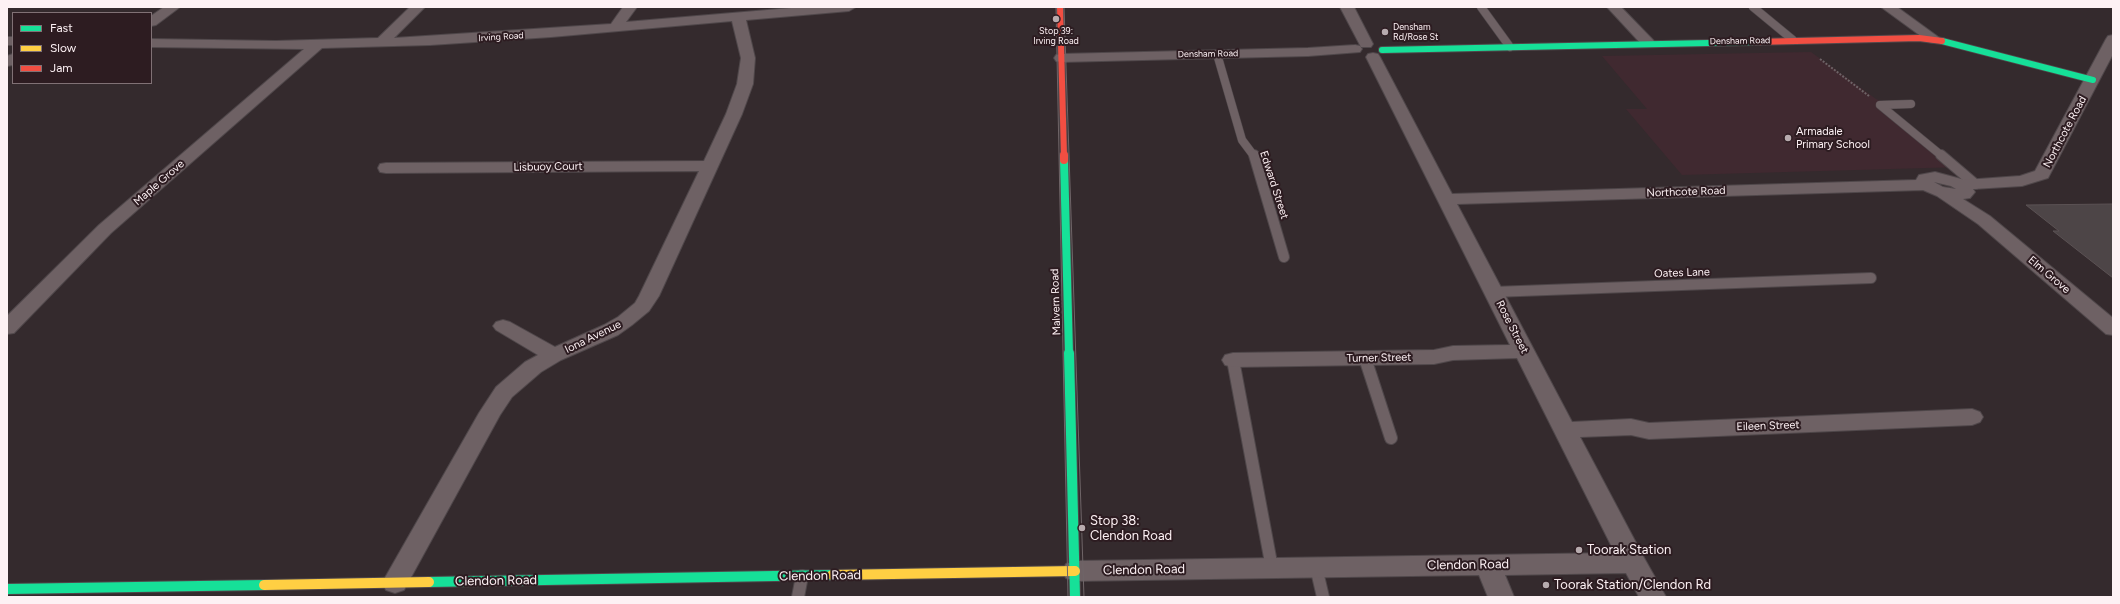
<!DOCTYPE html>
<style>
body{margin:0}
#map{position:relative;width:2120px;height:604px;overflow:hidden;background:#342a2d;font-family:Figtree,sans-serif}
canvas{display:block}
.frame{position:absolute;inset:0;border:8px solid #fdf1f4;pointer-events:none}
.legend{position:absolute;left:12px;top:12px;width:140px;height:72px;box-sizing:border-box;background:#2d1c21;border:1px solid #807175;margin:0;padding:5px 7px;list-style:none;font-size:12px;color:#fdf1f4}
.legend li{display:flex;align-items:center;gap:8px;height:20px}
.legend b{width:20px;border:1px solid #807175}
</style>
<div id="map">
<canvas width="2120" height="604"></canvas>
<div class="frame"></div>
<ul class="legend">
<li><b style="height:5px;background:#16e098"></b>Fast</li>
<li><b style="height:5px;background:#ffcf43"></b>Slow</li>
<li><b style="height:5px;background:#f24e42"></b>Jam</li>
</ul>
</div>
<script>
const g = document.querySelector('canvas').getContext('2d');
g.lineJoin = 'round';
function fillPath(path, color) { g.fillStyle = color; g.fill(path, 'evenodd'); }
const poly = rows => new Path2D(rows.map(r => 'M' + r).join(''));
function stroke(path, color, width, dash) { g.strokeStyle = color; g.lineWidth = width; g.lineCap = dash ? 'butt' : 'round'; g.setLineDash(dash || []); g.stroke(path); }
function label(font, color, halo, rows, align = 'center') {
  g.font = font + ' Figtree,sans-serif'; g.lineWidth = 4; g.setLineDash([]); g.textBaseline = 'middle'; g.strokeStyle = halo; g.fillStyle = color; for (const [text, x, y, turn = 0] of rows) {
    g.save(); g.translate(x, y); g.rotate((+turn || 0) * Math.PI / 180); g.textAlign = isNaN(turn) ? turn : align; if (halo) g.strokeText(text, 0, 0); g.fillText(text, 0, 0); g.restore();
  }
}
fillPath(poly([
 [1811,52,1876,99,1886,103,1909,102,1914,106,1892,107,1891,109,1961,167,1682,175,1626,109,1647,109,1602,56]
]), '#402930');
const building = poly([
 [2113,204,2113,278,2053,231,2059,231,2026,205,2113,204]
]);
fillPath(building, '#4d4547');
stroke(building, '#5b5254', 1);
const laneFar2 = poly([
 [1481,7,1510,47],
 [1753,7,1793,40],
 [1217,54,1242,140,1254,156],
 [1911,104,1880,105,1942,156]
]);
const laneFar1 = poly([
 [1254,155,1284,257],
 [1941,155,1975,184],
 [1493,292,1871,278]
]);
const lane = poly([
 [1365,358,1391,438],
 [1233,360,1272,568],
 [1316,567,1323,597],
 [798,597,802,576]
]);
const street = poly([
 [164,7,180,7,156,25,151,26,151,16,164,7],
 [410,7,425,7,394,38,611,24,623,7,637,7,626,22,803,7,856,7,849,11,746,20,755,58,753,84,742,114,659,296,649,311,632,325,618,335,561,360,541,372,512,397,500,415,404,590,395,593,386,590,382,583,479,413,496,387,525,362,538,355,496,330,493,326,496,322,503,320,510,322,555,347,604,325,618,317,635,303,639,296,699,171,386,173,380,172,378,168,380,164,386,163,704,161,726,114,737,84,741,58,732,21,551,37,430,45,322,48,111,233,14,333,7,334,7,316,99,225,304,49,151,47,151,39,276,41,378,38,410,7],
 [1340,7,1354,7,1373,44,1371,47,1361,47,1340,7],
 [1607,7,1621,7,1654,41,1656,44,1654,47,1644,47,1607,7],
 [1881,7,1897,7,1941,39,1939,42,1934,43,1929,42,1881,7],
 [2113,35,2113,54,2048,178,2022,186,1973,189,1975,192,1970,198,1963,199,1990,216,2113,318,2113,335,2106,334,1978,224,1937,196,1923,190,1457,204,1572,422,1631,419,1649,423,1972,409,1980,412,1983,417,1980,422,1972,425,1649,439,1631,435,1580,437,1643,556,1666,597,1639,597,1626,573,1505,575,1514,597,1488,597,1479,575,1075,581,1066,578,1062,571,1066,564,1075,561,1615,553,1517,358,1453,360,1434,364,1233,367,1225,365,1222,360,1225,355,1233,353,1434,350,1453,346,1510,345,1366,57,1368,54,1373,53,1378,54,1380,57,1452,194,1916,180,1919,175,1935,172,1965,180,2020,176,2035,171,2106,39,2108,36,2113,35],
 [1934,182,1951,186,1956,189,1943,187,1934,182],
 [7,37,13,37,13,45,7,45,7,37],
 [1355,45,1360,46,1362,49,1360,52,1308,56,1061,62,1056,61,1054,58,1056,55,1061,54,1308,48,1355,45],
 [13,54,13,65,7,66,7,56,13,54]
]);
const fastFar2 = poly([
 [1942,41,2093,80],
 [1382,50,1755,42]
]);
const fastFar1 = poly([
 [1064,160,1069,354]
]);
const fast = poly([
 [1069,353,1075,597],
 [429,582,832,575],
 [7,589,264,585]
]);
const slow = poly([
 [832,575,1075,571],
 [264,585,429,582]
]);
const jamFar1 = poly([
 [1060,7,1064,156],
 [1755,42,1919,38,1942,41]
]);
const jam = poly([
 [1064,155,1064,160]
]);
stroke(laneFar2, '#4f474a', 9);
stroke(laneFar1, '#4f474a', 12);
stroke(lane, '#4f474a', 14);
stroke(street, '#4f474a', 2);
stroke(fastFar2, '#4f474a', 8);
stroke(fastFar1, '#4f474a', 10);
stroke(fast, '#4f474a', 12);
stroke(slow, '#4f474a', 12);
stroke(jamFar1, '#4f474a', 8);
stroke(jam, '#4f474a', 10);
stroke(poly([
 [1820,59,1869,96]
]), '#6d6366', 2, [2, 1.5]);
stroke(laneFar2, '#6e6164', 8);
stroke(laneFar1, '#6e6164', 10);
stroke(lane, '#6e6164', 12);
fillPath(street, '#6e6164');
stroke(fastFar2, '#16e098', 6);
stroke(fastFar1, '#16e098', 8);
stroke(fast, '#16e098', 10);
stroke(slow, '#ffcf43', 10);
stroke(jamFar1, '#f24e42', 6);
stroke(jam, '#f24e42', 8);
stroke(poly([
 [1056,7,1068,597],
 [1064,7,1084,597]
]), '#6f6568', 1);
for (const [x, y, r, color] of [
 [1056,19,4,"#b7abae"],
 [1385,32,4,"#b7abae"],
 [1788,138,4,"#b7abae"],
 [1082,528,4,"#b7abae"],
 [1579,550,4,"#b7abae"],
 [1546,585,4,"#b7abae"]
]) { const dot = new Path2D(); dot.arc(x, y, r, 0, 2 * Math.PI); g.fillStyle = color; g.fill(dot); stroke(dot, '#2d1c21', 1.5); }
label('9px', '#fdf1f4', '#2d1c21', [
 ["Densham",1393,27],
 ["Rd/Rose St",1393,37],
 ["Stop 39:",1056,31,"center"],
 ["Irving Road",1056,41,"center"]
], 'left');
label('9px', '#fdf1f4', '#2d1c21', [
 ["Irving Road",501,37,-4],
 ["Densham Road",1740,41,-1],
 ["Densham Road",1208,54,-1]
]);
label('11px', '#fdf1f4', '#2d1c21', [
 ["Armadale",1796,132],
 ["Primary School",1796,145]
], 'left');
label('11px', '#fdf1f4', '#2d1c21', [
 ["Northcote Road",2065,132,-62],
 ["Lisbuoy Court",548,167,-1],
 ["Maple Grove",159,183,-41],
 ["Edward Street",1274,185,72],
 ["Northcote Road",1686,192,-2],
 ["Oates Lane",1682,273,-2],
 ["Elm Grove",2049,275,40],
 ["Malvern Road",1056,302,-92],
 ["Rose Street",1512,327,63],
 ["Iona Avenue",593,337,-26],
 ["Turner Street",1379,358,-1],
 ["Eileen Street",1768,426,-2]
]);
label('13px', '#fdf1f4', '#2d1c21', [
 ["Stop 38:",1090,521],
 ["Clendon Road",1090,536],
 ["Toorak Station",1587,550],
 ["Toorak Station/Clendon Rd",1554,585]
], 'left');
label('13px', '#fdf1f4', '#2d1c21', [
 ["Clendon Road",1468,565,-1],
 ["Clendon Road",1144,570,-1],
 ["Clendon Road",820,576,-1],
 ["Clendon Road",496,581,-1]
]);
</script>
